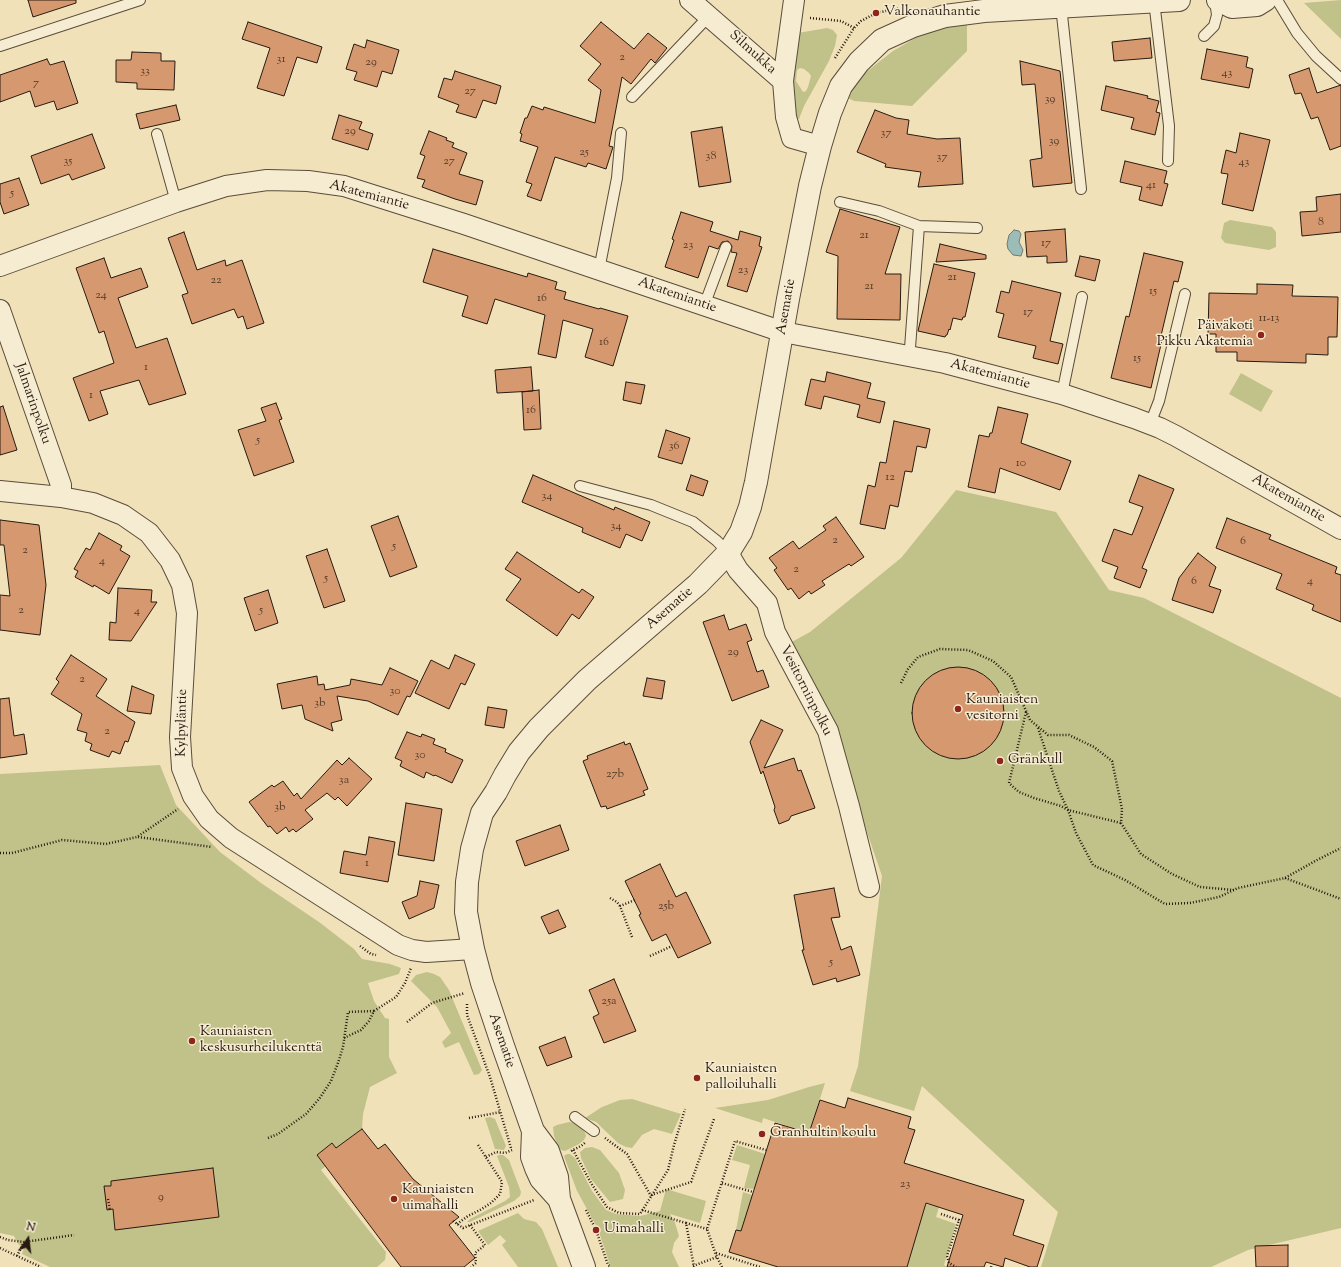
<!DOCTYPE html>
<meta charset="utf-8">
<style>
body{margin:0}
#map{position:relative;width:1341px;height:1267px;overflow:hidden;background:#f1e1b9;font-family:"Sorts Mill Goudy",serif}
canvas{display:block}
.north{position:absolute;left:8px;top:1219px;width:40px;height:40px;-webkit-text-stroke:3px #f6ecd2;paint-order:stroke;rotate:14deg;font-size:11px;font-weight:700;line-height:16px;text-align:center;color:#281a10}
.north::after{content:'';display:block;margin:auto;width:14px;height:18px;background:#281a10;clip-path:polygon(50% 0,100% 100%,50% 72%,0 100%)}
</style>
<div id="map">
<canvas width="1341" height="1267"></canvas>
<div class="north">N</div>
</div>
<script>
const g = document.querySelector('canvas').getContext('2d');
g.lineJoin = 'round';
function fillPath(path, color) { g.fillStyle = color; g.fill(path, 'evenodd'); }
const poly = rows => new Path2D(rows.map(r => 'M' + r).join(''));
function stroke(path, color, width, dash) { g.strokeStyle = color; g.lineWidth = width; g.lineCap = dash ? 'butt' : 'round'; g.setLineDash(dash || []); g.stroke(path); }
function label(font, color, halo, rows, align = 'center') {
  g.font = font + ' "Sorts Mill Goudy",serif'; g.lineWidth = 3; g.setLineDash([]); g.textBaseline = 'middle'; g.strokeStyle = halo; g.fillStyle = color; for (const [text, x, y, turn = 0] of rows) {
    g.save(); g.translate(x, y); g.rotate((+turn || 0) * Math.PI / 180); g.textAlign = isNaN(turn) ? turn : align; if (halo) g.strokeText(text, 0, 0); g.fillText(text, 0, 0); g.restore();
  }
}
fillPath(poly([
 [1341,0,1341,39,1304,3],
 [967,22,967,51,912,106,854,101,846,97,861,76,893,51,924,33],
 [827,28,833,30,837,35,835,46,829,61,804,106,799,119,795,119,789,89,798,33],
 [800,68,804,69,809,73,811,76,808,87,806,91,803,92,796,81,797,70],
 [1230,220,1272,227,1276,232,1276,247,1269,250,1225,243,1221,238,1224,223],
 [1241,373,1273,391,1261,412,1229,394],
 [956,490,1056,512,1109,590,1144,598,1341,698,1341,1228,1248,1250,1211,1267,1041,1267,1058,1212,922,1086,914,1111,850,1091,858,1066,882,876,831,727,788,644,810,632,901,558],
 [160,765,176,805,220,852,261,883,319,922,354,949,362,959,390,964,401,968,399,974,368,983,374,1001,385,1018,389,1019,389,1057,397,1073,370,1087,363,1114,362,1129,336,1148,332,1143,317,1155,326,1166,321,1170,386,1252,385,1260,377,1267,50,1267,22,1254,24,1248,19,1245,14,1236,0,1233,0,774],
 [427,972,434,974,440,977,449,990,482,1070,479,1074,474,1075,459,1042,445,1048,442,1042,451,1033,437,1007,411,981,416,975],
 [825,1083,809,1133,763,1118,762,1123,715,1108,768,1100,809,1087],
 [632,1099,681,1114,672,1134,654,1129,642,1135,632,1148,626,1147,618,1143,596,1122,585,1118,602,1107,620,1100],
 [490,1117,495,1119,506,1146,504,1150,495,1149,485,1118],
 [569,1122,575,1123,580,1126,585,1133,586,1136,584,1140,579,1144,565,1151,561,1150,558,1146,554,1136,553,1127,557,1125],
 [737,1145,765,1154,754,1189,744,1188,750,1165,732,1160],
 [592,1147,600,1150,619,1173,625,1190,623,1199,610,1202,591,1179,581,1158,580,1152,585,1148],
 [567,1154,570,1154,575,1158,592,1191,606,1210,616,1214,640,1216,660,1211,666,1189,706,1201,700,1223,670,1214,675,1223,679,1236,674,1243,672,1252,679,1267,609,1267,610,1265,598,1229,577,1191,565,1159,564,1156],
 [499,1155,503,1155,509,1160,521,1192,520,1196,514,1201,470,1222,467,1222,470,1219,505,1201,510,1197,509,1187,497,1156],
 [743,1192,752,1195,745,1232,736,1230],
 [926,1204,939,1207,936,1217,956,1224,944,1265,947,1267,907,1267],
 [518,1213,524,1219,536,1222,542,1229,558,1267,518,1267,502,1245,506,1241,500,1235,488,1245,478,1231]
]), '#c1c18a');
const water = poly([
 [1014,230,1019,231,1021,234,1019,242,1023,250,1021,256,1013,255,1008,249,1007,244,1009,235,1014,230]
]);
fillPath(water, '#9cbcb7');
stroke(water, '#6e7b74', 1);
const building = poly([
 [28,0,76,0,76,3,33,17,28,0],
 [248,22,322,47,317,63,297,57,284,96,257,88,270,48,242,39,248,22],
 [601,22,634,49,648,33,667,48,655,63,651,59,631,84,622,77,609,146,613,147,606,169,588,163,586,167,555,157,541,201,527,196,532,184,526,182,538,147,520,141,522,134,520,133,525,118,527,118,532,106,543,110,544,107,595,123,601,90,588,80,601,64,580,46,601,22],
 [1150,38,1152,58,1114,61,1112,42,1150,38],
 [367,40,399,50,392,74,382,71,377,87,354,80,357,72,346,69,354,44,365,48,367,40],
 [1207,49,1248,57,1246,67,1253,69,1249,88,1201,79,1207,49],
 [132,52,161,53,161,61,175,61,174,90,137,89,137,83,116,82,116,60,131,60,132,52],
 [47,59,50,65,64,61,78,103,57,110,54,101,35,107,30,91,0,102,0,75,47,59],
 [1020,61,1060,71,1072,183,1033,187,1030,160,1042,158,1035,84,1022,85,1020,61],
 [1309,68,1317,93,1341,85,1341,146,1330,150,1318,117,1311,119,1301,93,1295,94,1289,75,1309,68],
 [455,71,501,86,496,104,483,100,476,118,456,112,459,105,438,97,444,78,452,80,455,71],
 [1106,86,1148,96,1147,98,1159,101,1156,112,1160,113,1155,135,1131,129,1134,118,1101,110,1106,86],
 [176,105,180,120,140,129,136,114,176,105],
 [875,110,896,118,909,120,907,134,937,139,960,138,963,184,918,187,921,172,885,167,886,164,857,152,875,110],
 [339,115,362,122,359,129,373,134,368,150,332,139,339,115],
 [722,127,731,182,699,187,691,132,722,127],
 [429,131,447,138,446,140,454,143,452,147,467,153,459,174,483,181,476,205,455,199,422,187,425,180,417,178,425,156,420,154,429,131],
 [1240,133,1270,140,1253,211,1222,204,1228,174,1221,173,1226,150,1236,153,1240,133],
 [92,134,105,168,72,180,69,174,41,184,31,156,92,134],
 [1125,161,1167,171,1164,183,1168,184,1162,206,1139,200,1142,187,1120,182,1125,161],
 [19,178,29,205,4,214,0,202,0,184,19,178],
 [1341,194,1341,232,1302,236,1300,212,1317,211,1316,197,1341,194],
 [840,209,900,227,885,274,901,274,900,320,837,319,838,256,826,252,840,209],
 [681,212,713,222,710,231,738,240,740,231,761,237,759,246,762,247,747,292,727,286,737,253,731,252,732,246,728,241,722,242,718,249,709,246,698,278,665,267,674,240,672,239,681,212],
 [1065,229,1067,262,1047,263,1047,256,1027,257,1025,232,1065,229],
 [184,232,197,270,225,260,226,266,242,260,264,323,247,329,243,316,238,318,234,309,192,324,182,295,188,293,168,238,184,232],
 [940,244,986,255,986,259,936,262,940,244],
 [433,249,527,277,528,273,557,282,555,289,566,292,564,299,599,309,600,308,628,316,613,366,585,357,593,329,563,320,556,358,538,354,545,315,495,299,487,324,462,316,468,296,423,282,433,249],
 [1144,253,1183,262,1178,282,1174,281,1160,340,1162,340,1151,388,1111,378,1126,316,1129,317,1144,253],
 [1080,256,1100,260,1095,281,1075,276,1080,256],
 [104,258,111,278,141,268,148,287,118,298,136,348,167,338,186,394,149,405,139,380,100,391,108,414,89,421,73,378,114,363,104,331,99,333,76,268,104,258],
 [934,264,975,273,965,317,963,317,962,320,953,318,950,330,949,329,947,335,946,335,945,337,918,331,934,264],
 [1012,281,1061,293,1050,341,1063,344,1058,364,1033,358,1036,346,998,337,1004,314,996,312,1001,291,1009,293,1012,281],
 [1257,284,1293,285,1292,296,1338,297,1337,337,1328,337,1328,355,1306,354,1306,363,1237,361,1237,352,1216,352,1216,334,1208,334,1209,293,1257,294,1257,284],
 [531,367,533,391,497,393,495,370,531,367],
 [827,372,871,383,867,398,885,402,880,423,857,417,860,405,824,396,821,409,805,405,811,379,825,382,827,372],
 [626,382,645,385,641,404,623,400,626,382],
 [539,390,541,429,524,430,522,392,539,390],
 [276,403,282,419,279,420,294,462,254,476,238,430,266,421,261,408,276,403],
 [3,406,17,450,0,455,0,407,3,406],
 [998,407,1028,414,1021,443,1071,461,1060,490,1000,468,995,493,968,487,979,435,989,437,990,433,992,433,998,407],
 [894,421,930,429,926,448,917,446,912,472,905,471,898,507,890,505,885,529,860,524,868,485,875,487,880,462,886,463,894,421],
 [666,430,690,438,682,464,658,457,666,430],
 [533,475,614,510,615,507,650,522,642,541,626,534,620,548,582,532,583,528,522,502,533,475],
 [691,475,708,481,703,496,686,490,691,475],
 [1139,475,1174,489,1142,568,1147,570,1140,588,1114,578,1118,567,1102,561,1114,529,1132,535,1143,507,1129,502,1139,475],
 [398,516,417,567,390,577,371,526,398,516],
 [836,517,864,557,851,566,849,564,822,581,825,585,811,594,809,591,799,599,791,588,788,590,774,570,777,568,769,558,793,541,799,549,826,530,823,526,836,517],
 [1227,518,1271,535,1269,539,1337,567,1335,573,1341,575,1341,622,1312,610,1314,605,1276,589,1282,574,1216,548,1227,518],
 [0,520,39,525,46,585,40,635,0,630,0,595,10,596,4,545,0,545,0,520],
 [99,533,122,546,120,550,130,556,109,594,94,585,93,587,75,577,78,571,74,569,86,548,90,550,99,533],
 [327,549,345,601,324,608,306,556,327,549],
 [517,552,579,593,582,589,594,597,579,619,572,614,557,636,506,600,521,579,505,569,517,552],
 [1198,553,1216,567,1209,586,1221,590,1213,613,1172,600,1179,578,1198,553],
 [118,588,152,590,151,602,157,602,131,641,109,640,110,622,116,623,118,588],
 [268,590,278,623,255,631,244,598,268,590],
 [724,615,729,630,746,624,752,640,747,642,757,672,763,670,769,687,732,701,703,622,724,615],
 [71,655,107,679,96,696,135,722,128,742,125,741,120,754,112,751,109,757,90,750,92,744,85,741,87,733,77,730,82,714,51,694,59,682,56,679,71,655],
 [455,655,475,664,465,685,461,683,449,709,415,693,431,660,449,669,455,655],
 '912 713a46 46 0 1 1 92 0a46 46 0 1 1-92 0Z',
 [390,668,418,681,410,697,407,696,398,715,368,701,337,696,342,720,331,723,333,731,305,719,302,705,282,709,277,684,317,676,318,685,324,684,325,690,350,685,351,679,382,685,390,668],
 [647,678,665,681,662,699,643,696,647,678],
 [132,686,154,695,151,714,127,711,132,686],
 [9,698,14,736,24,734,27,754,0,758,0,699,9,698],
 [488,707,507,710,504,728,485,725,488,707],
 [761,720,783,730,764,768,794,758,798,771,801,770,815,808,791,816,789,820,779,824,774,810,775,807,763,771,761,774,750,742,761,720],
 [407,732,421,737,422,734,435,739,433,744,446,749,445,752,463,760,452,783,435,775,434,776,426,772,424,778,400,766,402,761,395,758,407,732],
 [624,742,625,745,630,743,648,789,643,791,645,795,607,809,606,806,601,807,583,761,588,759,587,756,624,742],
 [349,758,372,779,347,806,338,797,335,800,327,793,305,810,313,819,296,832,293,829,289,832,286,827,277,834,270,826,268,827,249,802,272,785,274,787,283,781,294,796,297,793,301,799,337,760,342,765,349,758],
 [406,803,442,809,434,861,398,855,406,803],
 [560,825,569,850,525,866,516,841,560,825],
 [369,837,395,842,388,882,340,873,344,851,366,855,369,837],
 [660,864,676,897,686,892,711,943,678,958,666,934,652,941,639,915,641,914,625,881,660,864],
 [420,881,439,885,434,908,409,919,402,902,417,896,420,881],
 [834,888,840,917,831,918,841,950,851,946,860,975,837,982,836,978,813,985,802,950,804,950,794,895,834,888],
 [558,910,566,927,549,934,541,917,558,910],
 [614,979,636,1031,604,1043,593,1017,599,1014,589,990,614,979],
 [565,1037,572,1057,547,1066,539,1047,565,1037],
 [848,1098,911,1117,908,1128,915,1130,904,1163,1024,1200,1013,1235,1044,1245,1037,1267,1030,1267,1005,1258,1003,1267,986,1262,984,1267,947,1267,963,1215,926,1203,907,1267,778,1267,729,1252,736,1230,741,1231,775,1123,809,1133,820,1100,845,1108,848,1098],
 [362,1129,378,1149,385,1144,413,1179,459,1217,449,1225,475,1258,464,1267,401,1267,317,1155,332,1143,336,1148,362,1129],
 [213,1168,219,1217,115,1230,113,1209,107,1210,104,1186,111,1186,111,1181,213,1168],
 [1288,1245,1288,1267,1256,1267,1255,1246,1288,1245]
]);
fillPath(building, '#d6996f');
stroke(building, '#281a10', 1);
const service = poly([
 [1277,0,1297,33,1316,56,1341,79],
 [1154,1,1169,126,1168,161],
 [1061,6,1081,189],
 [1204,36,1214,26,1217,15,1215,0],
 [0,46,140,0],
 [632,97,709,16],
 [157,134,176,202],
 [840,202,879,211,919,226],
 [599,270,617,178,621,133],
 [704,306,726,247],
 [909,356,910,348,919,226,977,228],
 [1062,394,1082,297],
 [1150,424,1159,401,1185,294],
 [580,486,651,505,693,522,717,541,728,553],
 [575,1117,594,1131]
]);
const minor = poly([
 [690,0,783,81,786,117,792,138,820,146],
 [783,81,794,0],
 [0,266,176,202,226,186,267,180,308,181,344,186,464,224,783,332,945,363,1062,394,1134,418,1160,428,1176,436,1341,529],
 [0,310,61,485,61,497],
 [0,491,61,497,93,503,123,515,149,533,170,560,182,585,187,613,180,737,182,768,193,796,209,819,231,838,398,945,412,950,426,952,473,949],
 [728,553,738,570,767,603,775,632,828,731,849,806,869,887]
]);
const tertiary = poly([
 [1218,0,1232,7,1257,5,1265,0],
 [533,1131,532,1157,536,1168,541,1179,559,1199],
 [584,1267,559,1199,557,1177,548,1151,533,1131,503,1046,482,983,473,949,466,912,467,882,472,849,482,813,496,792,505,775,519,752,539,728,587,680,698,584,728,553,741,532,750,507,756,482,788,299,810,186,820,146,830,113,841,86,859,62,882,40,913,26,945,16,984,11,1179,0]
]);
stroke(service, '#5a4c3a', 12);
stroke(minor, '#5a4c3a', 22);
stroke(tertiary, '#5a4c3a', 24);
stroke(poly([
 [810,18,841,21,854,28],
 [835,58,854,28,861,21,876,13,900,8],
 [901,683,908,669,918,657,940,649,968,650,993,661,1011,677,1030,720,1048,735,1069,735,1094,747,1112,761,1122,809,1121,823,1141,854,1172,874,1200,887,1234,890],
 [1026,712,1009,783,1019,792,1034,798,1061,806,1068,810,1121,823],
 [1038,728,1059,791,1068,810,1076,833,1093,865,1125,880,1165,904,1190,903,1219,897,1238,888,1285,878,1317,860,1341,848],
 [138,837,212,847],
 [0,853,12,853,62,840,106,844,137,837,178,809],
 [1285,878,1341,899],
 [610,898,617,902,620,906],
 [632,937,620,906,635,900],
 [360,946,371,954,376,955],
 [650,956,672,946],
 [467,1004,467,1015,490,1077,511,1148],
 [407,1022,432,1003,465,993],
 [344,1038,361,1030,369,1021,374,1011,396,997,405,983,411,968],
 [469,1118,501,1112],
 [268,1138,278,1134,306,1114,319,1099,331,1081,338,1063,343,1047,348,1012,374,1011],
 [605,1138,627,1154,651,1196],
 [573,1150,591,1183,607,1207,619,1213,640,1214,668,1170,674,1145,685,1109],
 [571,1151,581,1146,586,1142],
 [486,1157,496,1152,505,1153,512,1150],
 [722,1183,753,1192],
 [651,1195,691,1182,714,1119],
 [108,1199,110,1210],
 [586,1210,596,1230,608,1265,611,1267],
 [642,1210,686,1223,694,1267],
 [941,1214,959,1220,947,1256,949,1263,956,1267],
 [453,1221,463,1228,534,1200],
 [686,1223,707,1229],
 [457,1224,468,1216,480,1210,491,1203,500,1194,502,1182,478,1145],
 [470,1225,485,1245,475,1253,476,1263,471,1267],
 [0,1237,8,1240,24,1242,74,1235],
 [0,1248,41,1267],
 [716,1253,760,1267],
 [17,1256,24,1242],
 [693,1266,717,1257],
 [722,1267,716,1255,707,1229,735,1141,766,1150],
 [991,1267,992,1264]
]), '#281a10', 2.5, [1, 2]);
stroke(service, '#f6ecd2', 10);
stroke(minor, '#f6ecd2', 20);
stroke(tertiary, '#f6ecd2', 22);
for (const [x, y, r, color] of [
 [876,13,4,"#8f2418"],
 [1261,335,4,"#8f2418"],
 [958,709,4,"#8f2418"],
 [1000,761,4,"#8f2418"],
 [192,1041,4,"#8f2418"],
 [697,1078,4,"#8f2418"],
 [762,1134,4,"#8f2418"],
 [394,1199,4,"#8f2418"],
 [596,1230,4,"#8f2418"]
]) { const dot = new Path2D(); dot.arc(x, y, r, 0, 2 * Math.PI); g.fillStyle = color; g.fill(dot); stroke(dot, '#f6ecd2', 1.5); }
label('12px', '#543a28', null, [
 ["2",622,58],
 ["31",281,60],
 ["29",371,63],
 ["33",145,72],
 ["43",1227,74],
 ["7",36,84],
 ["27",470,92],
 ["39",1050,100],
 ["29",350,132],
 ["37",886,134],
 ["39",1054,142],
 ["25",584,153],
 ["38",711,157],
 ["37",942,158],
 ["35",68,162],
 ["27",449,162],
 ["43",1244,163],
 ["41",1151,186],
 ["5",12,194],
 ["8",1321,223],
 ["21",864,236],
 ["17",1046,244],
 ["23",688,246],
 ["23",743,271],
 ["21",952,278],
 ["22",216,281],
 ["21",869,287],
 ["15",1153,292],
 ["24",101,296],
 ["16",542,299],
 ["17",1028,313],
 ["11-13",1269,319],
 ["16",604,343],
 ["15",1137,359],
 ["1",146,368],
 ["1",91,396],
 ["16",531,411],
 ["5",258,441],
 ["36",674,447],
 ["10",1021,464],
 ["12",890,478],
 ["34",547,497],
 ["34",616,527],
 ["2",835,541],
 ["6",1243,542],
 ["5",394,547],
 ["2",25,551],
 ["4",102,562],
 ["2",796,570],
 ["5",326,579],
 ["6",1194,582],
 ["4",1310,582],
 ["2",21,611],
 ["5",261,611],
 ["4",137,612],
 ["29",733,653],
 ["2",82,680],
 ["30",395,692],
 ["3b",320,704],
 ["2",107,732],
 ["30",420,756],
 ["27b",615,775],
 ["3a",344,781],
 ["3b",280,808],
 ["1",367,864],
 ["25b",666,907],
 ["5",831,963],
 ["25a",609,1002],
 ["23",905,1185],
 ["9",161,1198]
]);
label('14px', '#281a10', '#f6ecd2', [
 ["Valkonauhantie",884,13],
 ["Päiväkoti",1253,327,"right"],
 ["Pikku Akatemia",1253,343,"right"],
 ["Kauniaisten",966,701],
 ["vesitorni",966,717],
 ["Gränkull",1008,761],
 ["Kauniaisten",200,1033],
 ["keskusurheilukenttä",200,1049],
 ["Kauniaisten",705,1070],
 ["palloiluhalli",705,1086],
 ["Granhultin koulu",770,1134],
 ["Kauniaisten",402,1191],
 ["uimahalli",402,1207],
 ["Uimahalli",604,1230]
], 'left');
label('14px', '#281a10', '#f6ecd2', [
 ["Silmukka",752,53,42],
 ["Akatemiantie",369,196,15],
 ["Akatemiantie",677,296,19],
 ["Asematie",787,307,-80],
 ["Akatemiantie",990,375,15],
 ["Jalmarinpolku",32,404,71],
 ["Akatemiantie",1288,499,30],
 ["Asematie",670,609,-41],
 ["Vesitorninpolku",805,691,63],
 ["Kylpyläntie",183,723,-89],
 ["Asematie",501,1041,71]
]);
</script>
